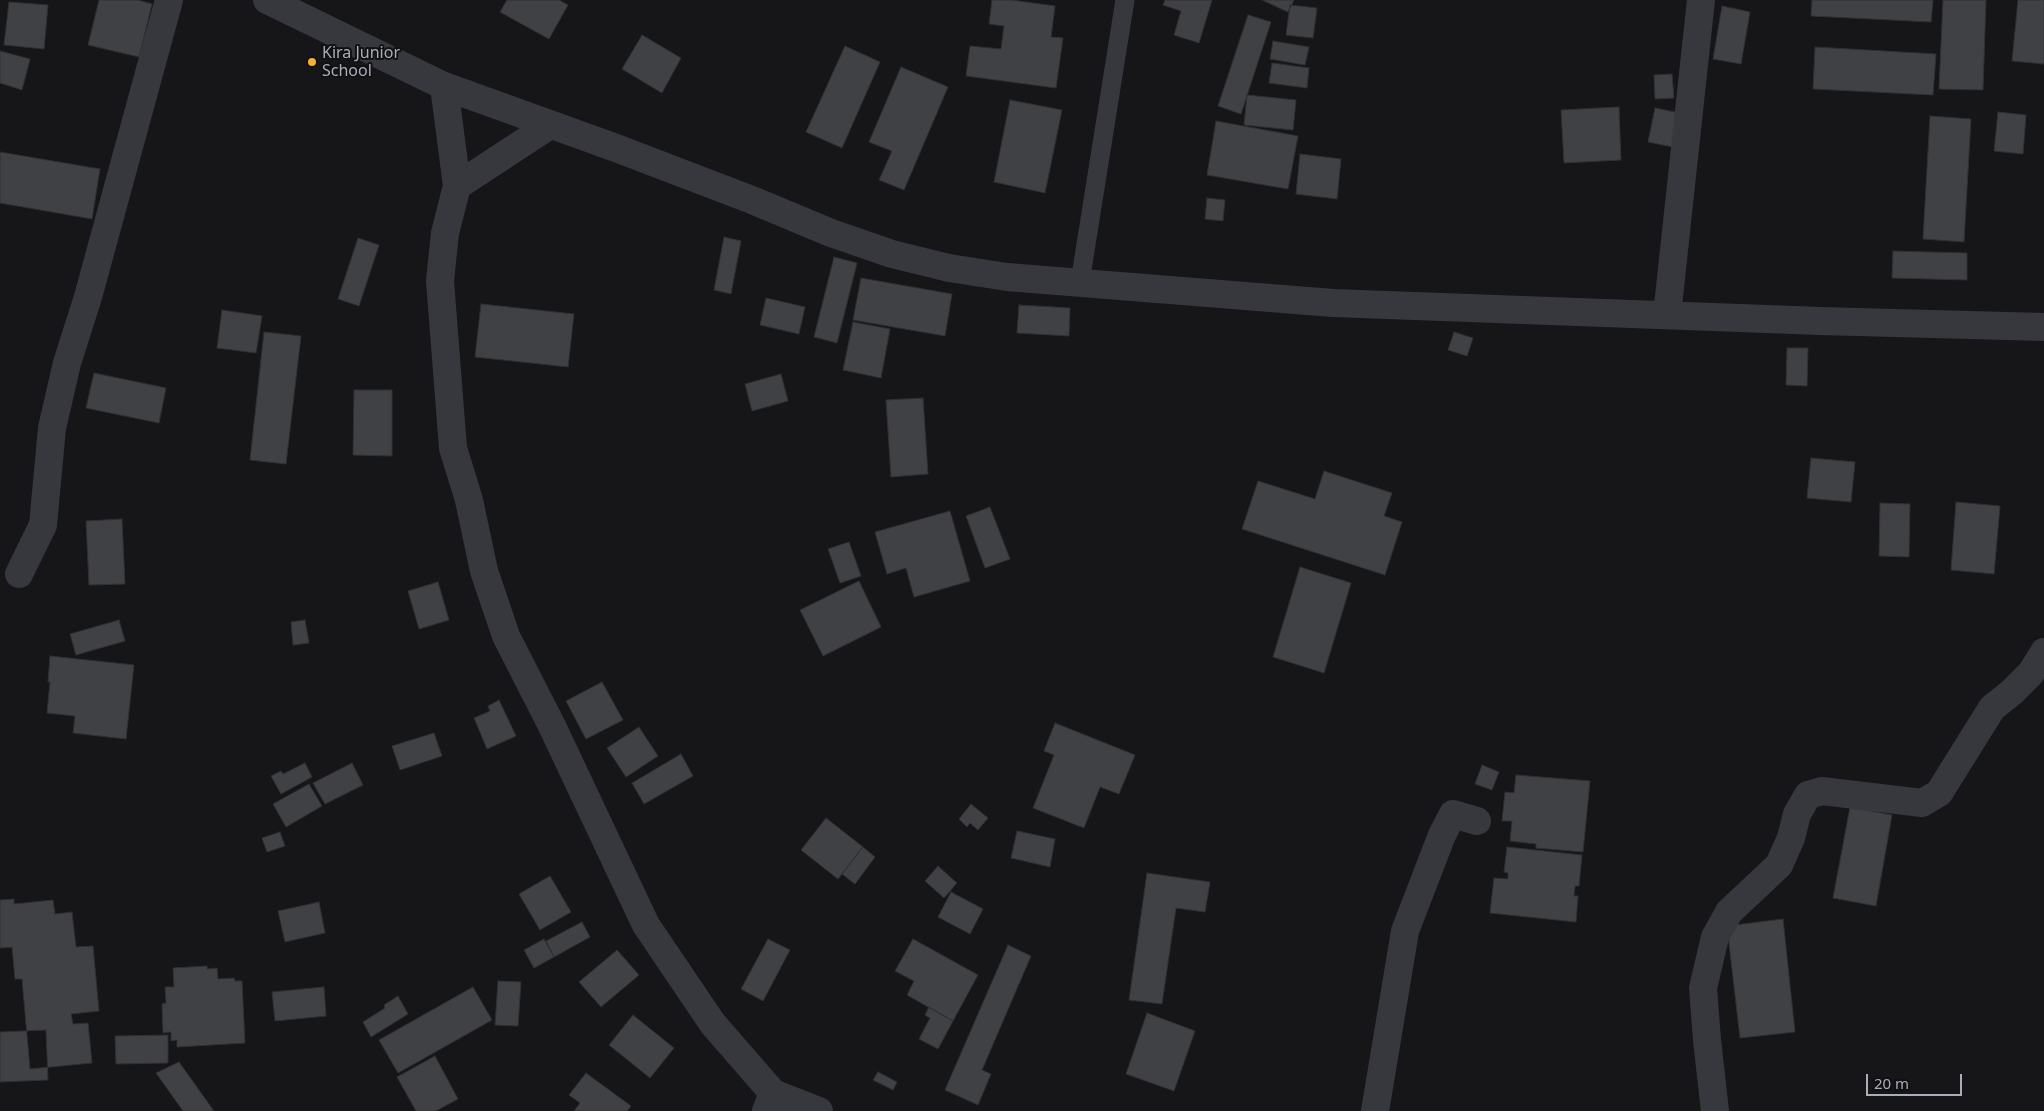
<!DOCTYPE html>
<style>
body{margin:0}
#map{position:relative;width:2044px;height:1111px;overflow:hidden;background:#161618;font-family:"Noto Sans",sans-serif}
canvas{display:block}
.scale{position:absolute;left:1866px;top:1074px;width:96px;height:22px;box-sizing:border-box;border:2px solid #a8adb8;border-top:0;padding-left:6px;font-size:15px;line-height:18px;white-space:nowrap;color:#a8adb8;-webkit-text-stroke:4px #111113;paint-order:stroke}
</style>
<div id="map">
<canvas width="2044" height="1111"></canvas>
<div class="scale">20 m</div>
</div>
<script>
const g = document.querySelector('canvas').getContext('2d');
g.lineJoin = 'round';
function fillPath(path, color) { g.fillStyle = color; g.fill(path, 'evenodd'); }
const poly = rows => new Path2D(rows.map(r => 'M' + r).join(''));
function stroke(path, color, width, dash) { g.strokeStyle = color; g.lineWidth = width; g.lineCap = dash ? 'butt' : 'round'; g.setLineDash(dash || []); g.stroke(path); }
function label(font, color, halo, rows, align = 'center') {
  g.font = font + ' "Noto Sans",sans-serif'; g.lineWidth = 4; g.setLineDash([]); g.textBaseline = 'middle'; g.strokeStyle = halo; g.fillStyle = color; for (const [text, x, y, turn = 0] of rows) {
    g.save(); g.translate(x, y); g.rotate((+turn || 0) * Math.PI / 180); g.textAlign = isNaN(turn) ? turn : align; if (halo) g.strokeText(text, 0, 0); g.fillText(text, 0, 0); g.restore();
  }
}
const building = poly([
 [99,0,138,0,152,4,139,57,88,45,99,0],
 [507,0,559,0,568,5,549,39,500,12,507,0],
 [992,0,1011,0,1055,6,1051,37,1063,38,1056,88,966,76,970,46,1001,49,1004,26,989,24,992,0],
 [1165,0,1212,0,1199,43,1174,35,1181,11,1163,5,1165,0],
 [1262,0,1294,0,1288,12,1262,0],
 [1812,0,1933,0,1931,22,1811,16,1812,0],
 [1943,0,1986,0,1983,90,1939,89,1943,0],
 [2018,0,2044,0,2044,64,2012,61,2018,0],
 [9,2,48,5,44,49,4,45,9,2],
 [1290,5,1317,8,1313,38,1286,35,1290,5],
 [1722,6,1750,12,1741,64,1713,59,1722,6],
 [1248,15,1271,22,1241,114,1218,106,1248,15],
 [642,35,681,58,662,93,622,69,642,35],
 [1273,41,1309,47,1305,65,1270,59,1273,41],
 [845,46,880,62,842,148,806,132,845,46],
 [1815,47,1936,54,1933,95,1813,89,1815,47],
 [0,51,30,59,22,90,0,83,0,51],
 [1272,63,1309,68,1307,88,1269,83,1272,63],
 [901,67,948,87,904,190,879,180,892,151,869,142,901,67],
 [1672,74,1674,98,1655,99,1654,75,1672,74],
 [1247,95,1296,100,1293,130,1244,125,1247,95],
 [1010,100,1062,110,1045,193,994,182,1010,100],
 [1619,107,1621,160,1564,163,1561,110,1619,107],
 [1655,108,1680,113,1673,147,1648,142,1655,108],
 [1998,112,2026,115,2023,154,1994,151,1998,112],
 [1930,116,1971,119,1964,242,1923,239,1930,116],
 [1216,121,1298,136,1288,189,1207,175,1216,121],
 [0,152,100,169,92,219,0,203,0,152],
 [1300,154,1341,159,1337,199,1296,194,1300,154],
 [1207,198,1225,200,1223,221,1205,219,1207,198],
 [724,237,741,241,731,294,714,290,724,237],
 [358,238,379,245,359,306,338,299,358,238],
 [1893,251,1967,253,1967,280,1892,278,1893,251],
 [834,257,857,263,837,343,814,337,834,257],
 [861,278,952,294,945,336,853,320,861,278],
 [766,298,805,307,799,334,760,325,766,298],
 [481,304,574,314,568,367,475,357,481,304],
 [1019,305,1070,308,1069,336,1017,333,1019,305],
 [222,310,262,316,256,353,217,348,222,310],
 [853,322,890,329,881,378,843,370,853,322],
 [264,332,301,336,286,464,250,460,264,332],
 [1454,332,1473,338,1467,356,1448,350,1454,332],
 [1787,348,1808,348,1807,386,1786,385,1787,348],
 [94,373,166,388,159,423,86,408,94,373],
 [781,374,788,401,752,411,745,384,781,374],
 [354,390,392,390,392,456,353,455,354,390],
 [923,398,928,474,891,477,886,400,923,398],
 [1811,458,1855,462,1851,502,1807,498,1811,458],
 [1324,471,1392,493,1384,516,1402,522,1385,575,1242,529,1258,481,1315,499,1324,471],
 [1956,502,2000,506,1994,574,1951,570,1956,502],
 [1880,503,1910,504,1909,557,1879,556,1880,503],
 [990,507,1010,559,985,568,966,516,990,507],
 [950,511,970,581,914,597,906,568,887,574,875,532,950,511],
 [122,519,125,584,89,585,86,521,122,519],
 [849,542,861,576,840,583,828,549,849,542],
 [1300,567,1351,583,1324,673,1273,657,1300,567],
 [859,581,881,627,823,656,800,610,859,581],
 [438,582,449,620,419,629,408,591,438,582],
 [119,620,125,641,76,655,70,634,119,620],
 [305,620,309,643,293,645,291,622,305,620],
 [50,656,134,665,126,739,73,733,75,716,47,713,50,682,48,682,50,656],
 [602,682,623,720,586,739,566,701,602,682],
 [499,700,516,736,487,749,474,718,490,711,488,706,499,700],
 [1055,723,1135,755,1119,794,1100,787,1084,828,1033,808,1054,755,1044,751,1055,723],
 [639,727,658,756,626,777,607,748,639,727],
 [434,733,442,756,400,770,392,746,434,733],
 [681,754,693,776,644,804,632,783,681,754],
 [305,763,312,777,281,794,271,776,281,771,283,774,305,763],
 [352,763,363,785,325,804,313,783,352,763],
 [1482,765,1499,772,1492,790,1475,784,1482,765],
 [1516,775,1590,781,1583,852,1536,848,1536,844,1510,841,1512,821,1502,821,1505,792,1514,793,1516,775],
 [309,784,322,806,286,827,273,804,309,784],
 [971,804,988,818,978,830,970,823,967,827,959,819,971,804],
 [1850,807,1892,815,1876,906,1833,898,1850,807],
 [826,818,863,847,838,879,801,850,826,818],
 [1017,831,1055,839,1050,867,1011,858,1017,831],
 [280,832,285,846,267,852,262,838,280,832],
 [863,847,875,857,855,884,842,874,863,847],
 [1507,847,1582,855,1579,886,1575,886,1574,896,1578,896,1576,922,1490,913,1494,878,1508,879,1508,873,1504,872,1507,847],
 [938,866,957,883,944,898,925,881,938,866],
 [1147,873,1210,882,1205,912,1176,908,1162,1004,1129,1000,1147,873],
 [550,876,571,912,540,930,519,894,550,876],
 [951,892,983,909,970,934,938,917,951,892],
 [14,899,14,904,53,900,55,914,72,912,76,947,93,946,99,1011,71,1014,73,1024,88,1023,92,1063,30,1069,22,979,15,979,12,947,0,948,0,900,14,899],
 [319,902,325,933,285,942,278,911,319,902],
 [1783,919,1795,1032,1740,1038,1727,926,1783,919],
 [582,922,590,937,554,957,546,941,582,922],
 [544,939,554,957,534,968,524,950,544,939],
 [768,939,790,950,763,1001,741,989,768,939],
 [913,939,978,975,953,1021,907,995,914,981,895,971,913,939],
 [1008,945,1031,956,982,1070,991,1074,978,1105,945,1090,1008,945],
 [617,950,639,975,601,1007,579,982,617,950],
 [207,966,207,969,217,968,218,979,234,978,235,981,242,981,245,1043,177,1047,177,1040,171,1041,171,1032,163,1033,162,1004,166,1003,165,987,174,987,173,968,207,966],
 [498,981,521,982,518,1026,495,1025,498,981],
 [324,987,326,1016,275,1021,272,992,324,987],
 [473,987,492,1020,398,1073,379,1040,473,987],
 [398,996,408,1014,371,1037,363,1022,385,1008,384,1005,398,996],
 [929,1007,953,1021,938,1049,919,1039,930,1018,925,1015,929,1007],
 [1147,1013,1195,1031,1174,1091,1126,1074,1147,1013],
 [633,1015,674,1048,650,1078,609,1045,633,1015],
 [46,1030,48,1080,0,1082,0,1032,46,1030],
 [168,1035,168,1063,116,1064,115,1036,168,1035],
 [435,1056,458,1099,436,1111,416,1111,397,1077,435,1056],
 [179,1062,214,1111,183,1111,156,1073,179,1062],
 [878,1072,897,1082,893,1090,873,1080,878,1072],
 [586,1073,631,1106,627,1111,574,1111,580,1103,569,1095,586,1073]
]);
fillPath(building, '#404145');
stroke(building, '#303034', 1);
stroke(poly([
 [1080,282,1125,0]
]), '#37383d', 19);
stroke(poly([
 [267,0,444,86,616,148,752,200,831,233,892,254,949,268,1007,277,1333,303,1821,321,2044,327],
 [444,86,457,186,445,233,440,281,453,448,469,500,484,571,506,636,552,726,646,925,713,1024,773,1093,766,1111],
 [457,186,550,125],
 [1667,315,1701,0],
 [19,574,43,525,52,428,67,363,88,297,169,0],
 [773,1093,819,1111],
 [1375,1111,1405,931,1442,835,1453,814,1477,821],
 [1715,1111,1707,1040,1703,988,1715,937,1729,912,1779,865,1791,838,1797,814,1808,795,1822,791,1922,803,1939,793,1992,708,2012,692,2031,673,2044,652]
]), '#37383d', 28);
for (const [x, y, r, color] of [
 [312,62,5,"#f2b134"]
]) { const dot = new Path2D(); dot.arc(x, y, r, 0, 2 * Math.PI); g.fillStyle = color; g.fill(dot); stroke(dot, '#111113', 2); }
label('16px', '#a8adb8', '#111113', [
 ["Kira Junior",322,53],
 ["School",322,71]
], 'left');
</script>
